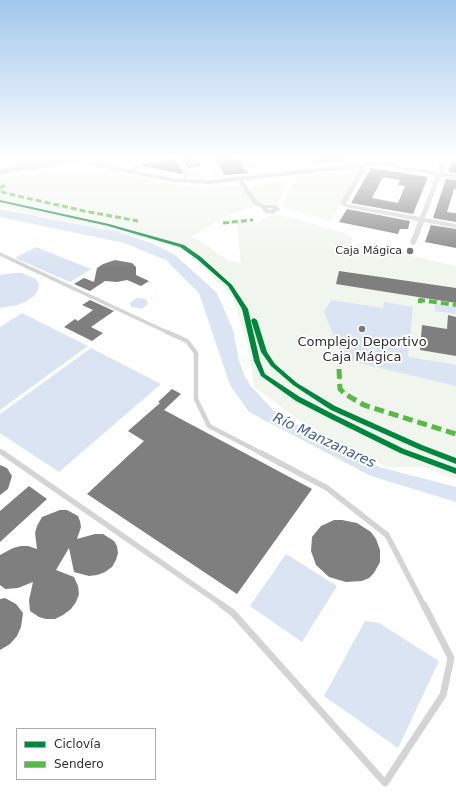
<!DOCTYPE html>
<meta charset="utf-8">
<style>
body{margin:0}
#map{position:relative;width:456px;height:796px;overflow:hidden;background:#fff;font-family:"DejaVu Sans",sans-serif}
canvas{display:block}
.legend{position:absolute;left:16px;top:728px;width:140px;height:52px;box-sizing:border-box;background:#fff;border:1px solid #acacac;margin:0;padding:5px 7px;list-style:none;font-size:12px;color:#303030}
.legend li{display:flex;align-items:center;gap:8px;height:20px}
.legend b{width:20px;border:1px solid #acacac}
</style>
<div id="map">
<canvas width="456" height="796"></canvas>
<ul class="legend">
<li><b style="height:5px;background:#00873e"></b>Ciclovía</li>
<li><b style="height:5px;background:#58b947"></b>Sendero</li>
</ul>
</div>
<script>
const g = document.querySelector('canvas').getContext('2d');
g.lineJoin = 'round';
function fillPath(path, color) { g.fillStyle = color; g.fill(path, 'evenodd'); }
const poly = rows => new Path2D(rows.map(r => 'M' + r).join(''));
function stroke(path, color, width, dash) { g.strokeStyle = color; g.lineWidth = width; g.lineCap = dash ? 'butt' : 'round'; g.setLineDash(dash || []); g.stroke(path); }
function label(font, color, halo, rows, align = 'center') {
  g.font = font + ' "DejaVu Sans",sans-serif'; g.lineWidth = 4; g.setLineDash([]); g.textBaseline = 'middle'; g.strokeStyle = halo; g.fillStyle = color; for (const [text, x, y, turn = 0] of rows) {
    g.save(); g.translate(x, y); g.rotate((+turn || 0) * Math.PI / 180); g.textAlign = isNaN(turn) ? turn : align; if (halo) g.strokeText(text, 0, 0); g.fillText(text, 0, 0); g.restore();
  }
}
fillPath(poly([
 [437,160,433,170,402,165,402,164],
 [217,162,226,169,231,176,213,178,205,164],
 [202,164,210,178,200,179,187,177,186,175,190,173,186,166,200,166,200,165],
 [355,170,359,171,331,221,283,208,293,177],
 [105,171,169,183,199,187,253,185,287,181,278,204,267,204,229,214,191,237,199,240,227,260,240,263,241,266,237,224,260,223,263,218,273,215,281,215,345,233,352,238,353,240,350,244,354,245,357,244,377,248,456,266,456,479,423,467,386,467,305,424,254,387,248,346,233,298,209,272,182,249,126,234,0,207,0,178,34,173]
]), '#f0f5ed');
fillPath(poly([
 [0,209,118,232,152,243,175,255,217,293,233,330,239,361,253,399,258,405,379,467,456,487,456,502,371,476,249,412,230,385,199,293,166,260,124,243,0,217],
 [36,247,91,269,70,282,15,258],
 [13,273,22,273,36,279,39,284,38,290,34,296,27,301,17,305,0,308,0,275],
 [137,298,146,299,148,304,142,309,131,307,130,302],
 [331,300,383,308,384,302,413,307,408,357,456,365,456,386,343,359,324,312],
 [435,304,456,307,456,314,435,311],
 [22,313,88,346,0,410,0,327],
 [91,348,161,384,59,472,0,433,0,414],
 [286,554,337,586,302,642,250,606],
 [365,621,379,623,439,661,398,748,324,696]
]), '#dae4f2');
fillPath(poly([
 [241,377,246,378,250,385,273,410,281,414,283,418,281,422,275,424,261,418,235,387,233,382,236,378,241,377]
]), '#dae4f2');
fillPath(poly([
 [166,157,175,157,183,172,182,174,139,165,164,160],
 [181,157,195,157,201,166,188,168],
 [213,157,237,157,243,164,242,168,249,173,225,175],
 [316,157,344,157,344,161,314,163],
 [453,157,456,157,456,173,448,172],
 [371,168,428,177,413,214,351,203],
 [383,177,400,180,398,185,405,186,398,203,372,198],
 [446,179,456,180,456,189,454,189,447,212,456,213,456,222,433,218],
 [347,209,410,221,408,229,400,229,398,234,339,222],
 [431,225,456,229,456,248,425,242],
 [115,260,132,263,136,267,136,275,149,281,141,286,127,280,117,282,105,281,90,291,74,284,84,278,94,282,97,268,103,264],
 [339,271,456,288,456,303,336,284],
 [90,300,114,311,91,327,103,333,92,341,64,327,75,319,78,321,93,310,82,305],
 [448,315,456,317,456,356,420,350,422,325,447,329],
 [172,389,181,394,164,410,312,489,237,594,87,494,144,441,128,431,160,403,158,402],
 [0,465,7,468,12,476,8,489,0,495],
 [29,486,47,499,0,542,0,511],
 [60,510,67,510,78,516,80,521,81,527,77,539,95,534,103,534,114,541,117,546,118,553,116,560,112,567,105,572,97,575,89,576,74,572,69,548,56,570,74,577,78,586,79,594,76,602,71,609,63,615,55,619,46,619,39,617,30,611,29,600,33,582,18,588,5,589,0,585,0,555,13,548,21,546,28,546,37,549,35,533,37,526,42,517],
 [334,520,342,520,357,523,371,532,376,539,380,550,380,562,374,573,369,578,362,581,346,582,329,577,316,565,311,551,312,537,321,526],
 [5,598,16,604,23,613,21,627,17,636,10,644,0,650,0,599]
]), '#7f7f7f');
stroke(poly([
 [178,157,187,173,185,175,186,181],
 [347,157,347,159,357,166],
 [245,166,258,164],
 [117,170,122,164,143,157],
 [130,172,137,167,135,164,136,163,163,157]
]), '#d4d4d4', 3);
stroke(poly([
 [0,254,169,333]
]), '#d4d4d4', 3.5);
stroke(poly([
 [167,332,187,341,196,353,196,399,209,426,263,454],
 [0,451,5,454]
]), '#d4d4d4', 4.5);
stroke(poly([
 [3,453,224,606],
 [261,453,327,488,387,535,424,606]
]), '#d4d4d4', 5.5);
stroke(poly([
 [222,605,233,613,385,783,443,695,451,658,424,605]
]), '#d4d4d4', 7);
fillPath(poly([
 [443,157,448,157,442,173,456,175,456,179,441,176,425,218,456,224,456,228,424,222,416,243,413,245,410,243,418,221,345,207,340,203,359,171,356,165,359,163,361,164,365,171,346,203,347,204,420,217,436,175,394,168,385,162,388,160,398,166,437,172,443,157],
 [238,179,242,179,258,202,264,205,276,205,280,209,279,210,273,214,265,213,260,207,254,204,237,180,238,179],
 [267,208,272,208,273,209,269,210,267,208]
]), '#d4d4d4');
fillPath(poly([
 [65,157,172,178,210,180,419,157,439,157,436,159,210,184,172,182,63,160,62,159,65,157]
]), '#cecece');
fillPath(poly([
 [0,157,9,157,0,162,0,157],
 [106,157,121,157,119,159,101,164,96,161,98,159,106,157],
 [33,162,36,163,38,165,36,167,0,175,0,169,33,162]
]), '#c2c2c2');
stroke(poly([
 [19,162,45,157],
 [33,165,79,157]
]), '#c2c2c2', 10);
stroke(poly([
 [5,185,0,188,1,191,5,193,84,211,138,221],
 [223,223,253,220]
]), '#58b947', 3, [6, 3]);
stroke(poly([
 [420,303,420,300,456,305]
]), '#58b947', 4, [8, 4]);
stroke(poly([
 [339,369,340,389,345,394,364,405,456,434]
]), '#58b947', 5, [10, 5]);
fillPath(poly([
 [0,200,109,224,184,245,201,257,232,285,248,309,260,361,265,374,300,397,335,415,404,449,456,468,456,474,400,453,331,419,296,401,261,376,254,361,242,309,228,286,197,259,180,247,108,226,0,202,0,200],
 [254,318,257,320,267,352,275,364,297,383,335,406,422,445,456,458,456,464,418,449,331,410,293,385,271,366,261,352,251,320,254,318]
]), '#00873e');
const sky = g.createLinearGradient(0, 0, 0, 268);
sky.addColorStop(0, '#a2c7ec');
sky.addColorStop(0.59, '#fff');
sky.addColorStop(1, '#ffffff00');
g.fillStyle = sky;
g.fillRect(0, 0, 456, 268);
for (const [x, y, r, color] of [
 [410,251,4,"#787878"],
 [362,329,4,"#787878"]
]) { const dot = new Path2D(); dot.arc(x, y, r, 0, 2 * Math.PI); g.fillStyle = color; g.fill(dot); stroke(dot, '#fff', 1.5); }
label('11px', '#303030', '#fff', [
 ["Caja Mágica",402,251]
], 'right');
label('13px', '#303030', '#fff', [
 ["Complejo Deportivo",362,343],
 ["Caja Mágica",362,358]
]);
label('italic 14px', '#3e6091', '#fff', [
 ["Río Manzanares",324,441,25]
]);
</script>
